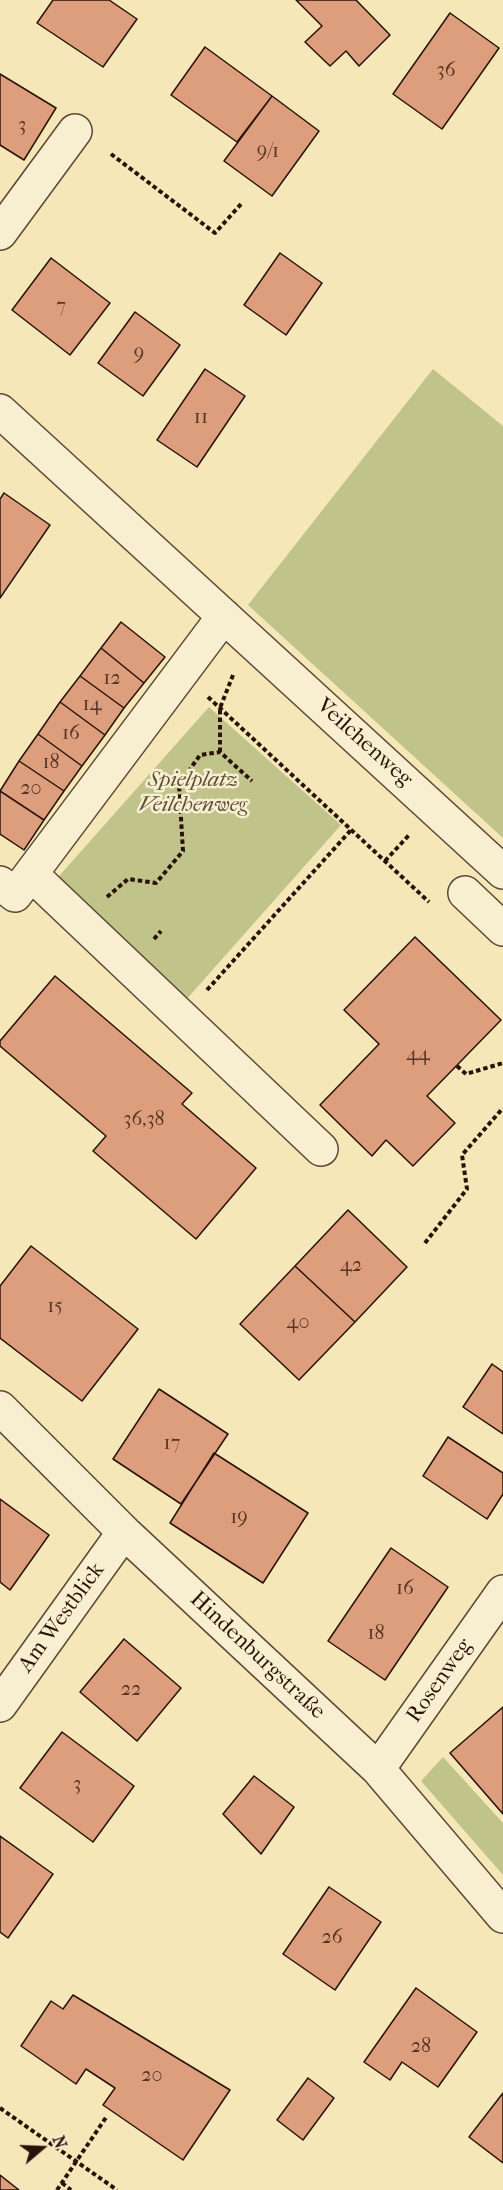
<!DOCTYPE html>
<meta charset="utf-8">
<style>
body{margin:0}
#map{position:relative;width:503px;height:2190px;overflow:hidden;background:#f5e7b8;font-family:"IM FELL French Canon",serif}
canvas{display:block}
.north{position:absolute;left:12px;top:2118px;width:60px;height:60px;-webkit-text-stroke:4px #f8efd1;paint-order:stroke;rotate:71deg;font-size:16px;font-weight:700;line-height:24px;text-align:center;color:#2a1209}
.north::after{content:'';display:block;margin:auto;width:21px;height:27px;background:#2a1209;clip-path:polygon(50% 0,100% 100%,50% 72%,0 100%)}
</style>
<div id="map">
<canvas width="503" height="2190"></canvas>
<div class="north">N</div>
</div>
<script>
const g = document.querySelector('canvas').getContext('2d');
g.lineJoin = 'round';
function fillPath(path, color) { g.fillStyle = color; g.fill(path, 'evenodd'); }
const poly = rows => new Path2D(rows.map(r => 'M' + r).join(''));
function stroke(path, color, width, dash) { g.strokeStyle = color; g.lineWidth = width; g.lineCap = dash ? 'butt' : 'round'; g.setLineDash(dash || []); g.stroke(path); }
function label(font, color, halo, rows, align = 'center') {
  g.font = font + ' "IM FELL French Canon",serif'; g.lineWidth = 5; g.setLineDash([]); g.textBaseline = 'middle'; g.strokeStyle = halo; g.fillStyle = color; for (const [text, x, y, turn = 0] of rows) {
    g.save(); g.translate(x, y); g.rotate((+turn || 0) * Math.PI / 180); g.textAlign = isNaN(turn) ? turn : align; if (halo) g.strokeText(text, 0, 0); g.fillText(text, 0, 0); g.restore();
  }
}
fillPath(poly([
 [433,369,503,426,503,838,248,605],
 [209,707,341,825,184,1002,52,884],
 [443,1757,503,1823,503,1875,421,1781]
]), '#c0c48b');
const building = poly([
 [53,0,109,0,137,19,103,67,37,23,53,0],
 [296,0,356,0,390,35,359,66,346,51,330,66,305,42,322,26,296,0],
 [450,13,499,48,442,129,393,94,450,13],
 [205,47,272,96,237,142,171,95,205,47],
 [0,74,56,108,24,160,0,145,0,74],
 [272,96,319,131,272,196,224,161,272,96],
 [280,253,322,283,286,335,244,305,280,253],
 [51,258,110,303,70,355,12,310,51,258],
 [135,312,180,345,143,396,98,363,135,312],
 [205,369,245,396,197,467,157,440,205,369],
 [4,493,50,525,0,598,0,499,4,493],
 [121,622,165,657,144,683,101,648,121,622],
 [101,648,144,683,124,708,80,676,101,648],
 [80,676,124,708,105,735,60,702,80,676],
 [60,702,105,735,82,766,38,734,60,702],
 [38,734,82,766,64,791,19,761,38,734],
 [19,761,64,791,44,820,0,791,19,761],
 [0,791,44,820,24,850,0,834,0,791],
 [415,937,501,1020,427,1096,455,1123,413,1166,386,1140,372,1156,320,1105,379,1044,344,1010,415,937],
 [55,976,192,1093,182,1104,256,1168,196,1239,93,1151,106,1136,0,1046,0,1041,55,976],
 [348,1210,407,1267,355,1322,295,1266,348,1210],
 [31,1246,138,1329,82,1401,0,1338,0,1286,31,1246],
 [295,1266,355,1322,299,1380,240,1324,295,1266],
 [492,1364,503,1372,503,1434,463,1407,492,1364],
 [159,1389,228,1434,181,1504,113,1459,159,1389],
 [448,1437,503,1473,503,1494,487,1519,423,1476,448,1437],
 [214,1453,308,1513,263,1583,170,1523,214,1453],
 [0,1499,49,1535,10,1590,0,1582,0,1499],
 [391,1548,448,1587,385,1680,328,1641,391,1548],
 [124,1639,181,1688,137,1741,80,1692,124,1639],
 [503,1707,503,1814,450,1753,503,1707],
 [62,1732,134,1786,93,1842,20,1788,62,1732],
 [254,1776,294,1807,261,1854,223,1814,254,1776],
 [0,1836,53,1874,8,1938,0,1932,0,1836],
 [329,1887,381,1922,335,1990,283,1954,329,1887],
 [416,1988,477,2032,438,2087,402,2062,390,2080,364,2062,416,1988],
 [73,1995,230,2090,183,2160,103,2105,115,2088,86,2069,76,2084,21,2046,51,2001,63,2009,73,1995],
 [308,2078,334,2098,303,2140,277,2120,308,2078],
 [503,2093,503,2163,469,2137,503,2093],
 [0,2175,19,2190,0,2190,0,2175]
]);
fillPath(building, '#dd9e7d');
stroke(building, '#2a1209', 1.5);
const minor = poly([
 [0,233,75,131],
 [0,411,503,872],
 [31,874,321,1149],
 [0,883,15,895,224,616],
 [465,893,503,929],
 [0,1408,124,1532,378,1769,503,1916],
 [0,1705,124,1532],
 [378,1769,503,1592]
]);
stroke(minor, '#5d4735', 36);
stroke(poly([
 [111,154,215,233,242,203],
 [208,697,429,902],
 [220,752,220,708,233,675],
 [385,861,410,834],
 [107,897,128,879,156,883,183,851,179,785,200,755,220,752,252,781],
 [154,939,161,931],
 [207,990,351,830],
 [457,1066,466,1074,503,1063],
 [425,1243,467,1189,462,1155,503,1108],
 [0,2108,117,2190],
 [62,2183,71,2190],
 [57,2190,107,2116]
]), '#2a1209', 4, [4.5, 3]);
stroke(minor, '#f8efd1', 33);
label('20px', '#573526', null, [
 ["36",446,71],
 ["3",22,126],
 ["9/1",268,152],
 ["7",61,307],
 ["9",139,354],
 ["11",201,418],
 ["12",112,679],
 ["14",92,705],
 ["16",71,734],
 ["18",51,763],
 ["20",31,789],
 ["44",418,1055],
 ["36,38",144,1120],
 ["42",351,1266],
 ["15",55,1307],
 ["40",298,1323],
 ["17",172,1444],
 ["19",239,1518],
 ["16",405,1589],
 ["18",376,1634],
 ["22",131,1690],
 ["3",77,1785],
 ["26",332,1938],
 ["28",421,2047],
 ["20",152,2076]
]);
label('22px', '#2a1209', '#f8efd1', [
 ["Veilchenweg",364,743,42],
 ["Am Westblick",62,1618,-54],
 ["Hindenburgstraße",257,1656,43],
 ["Rosenweg",440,1681,-55]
]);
label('italic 22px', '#5e5036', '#f8efd1', [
 ["Spielplatz",193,781],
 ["Veilchenweg",193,806]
]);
</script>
